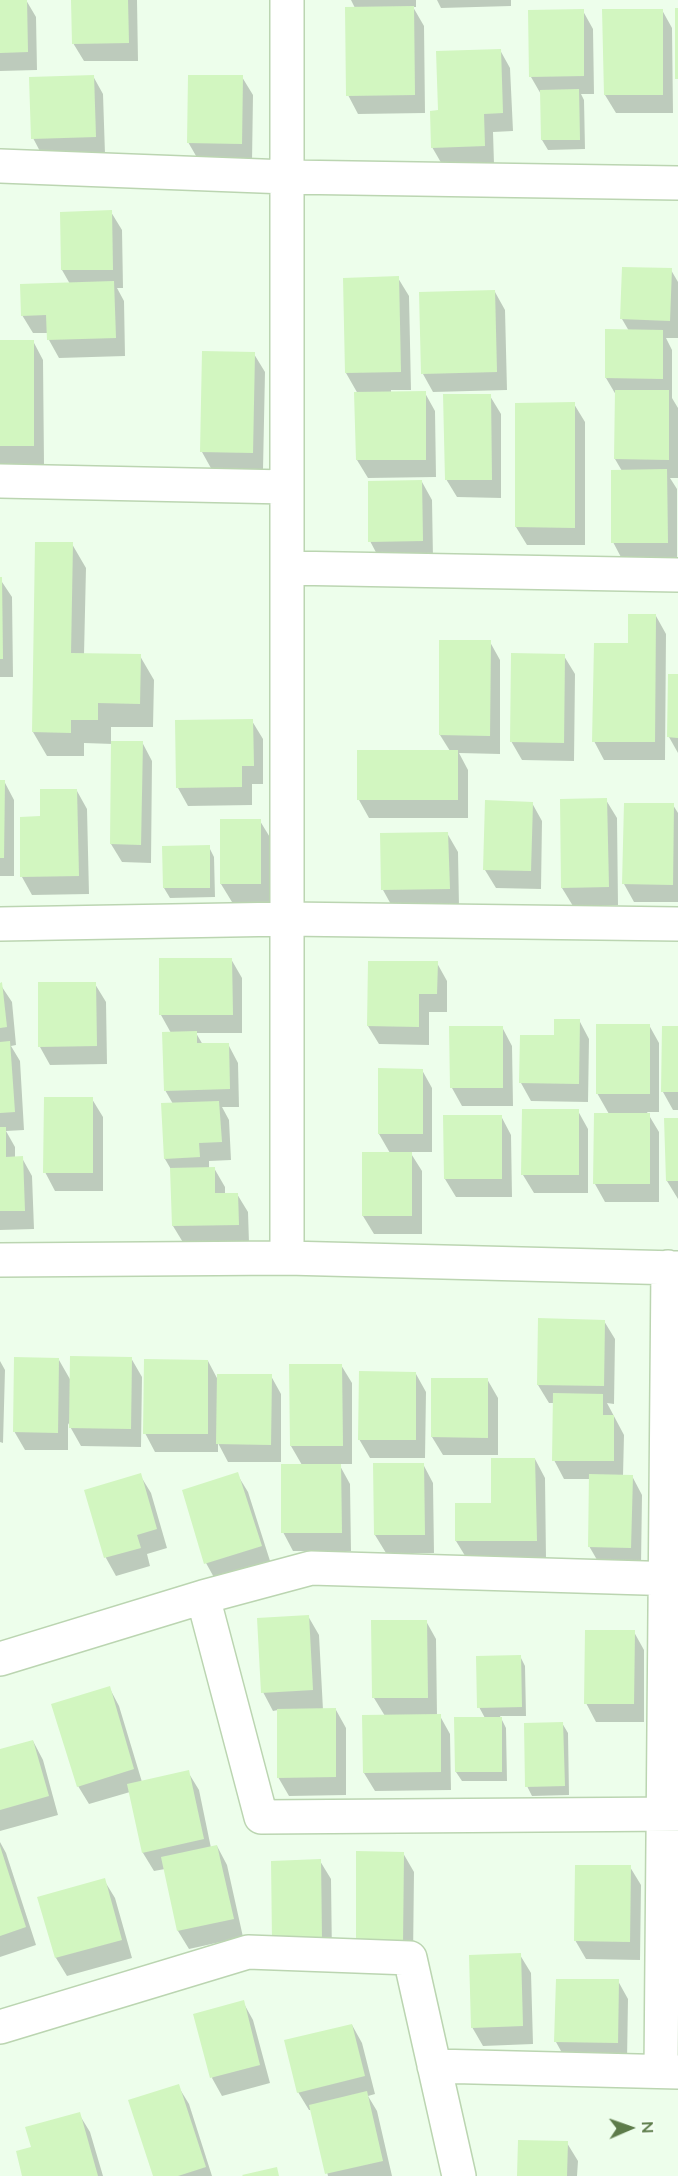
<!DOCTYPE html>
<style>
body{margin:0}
#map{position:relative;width:678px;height:2176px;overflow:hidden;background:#edfeeb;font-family:Lato,sans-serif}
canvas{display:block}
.north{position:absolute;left:600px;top:2098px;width:60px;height:60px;-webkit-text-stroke:4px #f4fff3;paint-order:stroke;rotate:88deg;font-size:16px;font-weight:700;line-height:24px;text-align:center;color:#5d7c4a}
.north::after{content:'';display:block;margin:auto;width:21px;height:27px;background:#5d7c4a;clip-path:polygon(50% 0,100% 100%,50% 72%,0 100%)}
</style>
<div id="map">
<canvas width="678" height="2176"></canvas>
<div class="north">N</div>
</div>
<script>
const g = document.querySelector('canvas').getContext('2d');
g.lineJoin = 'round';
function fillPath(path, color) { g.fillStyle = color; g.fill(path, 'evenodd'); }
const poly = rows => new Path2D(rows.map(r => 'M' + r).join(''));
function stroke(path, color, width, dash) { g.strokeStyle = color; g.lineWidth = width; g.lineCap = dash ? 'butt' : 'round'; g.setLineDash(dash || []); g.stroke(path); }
fillPath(poly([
 [0,0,26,0,36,17,37,70,0,71],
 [72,0,137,0,138,61,84,61,73,43],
 [351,0,416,0,416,7,413,7,424,26,425,113,358,114,348,95,355,8],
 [437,0,511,0,511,6,441,8],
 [662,10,672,28,673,113,616,113,605,95],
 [583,11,593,29,594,94,581,94,584,100,585,149,548,150,542,140,542,96,531,77],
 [500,50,510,68,513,131,493,132,494,164,443,166,432,147,440,112],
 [93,76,103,94,105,154,43,157,33,138],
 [242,77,253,95,252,162,199,161,188,142],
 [111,212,122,230,123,288,117,288,124,301,125,356,59,358,49,340,49,333,33,333,22,315,70,284,62,270,62,213],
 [671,270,678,282,678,338,666,338,672,350,672,398,678,408,678,478,670,478,677,489,677,560,623,561,613,542,622,471,615,459,616,395,606,378,629,331,622,319],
 [398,278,409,296,411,390,391,390,391,393,425,393,435,411,436,477,368,478,357,460,358,394,346,373],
 [495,292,505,310,507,390,433,392,423,374],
 [33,341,43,360,44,464,0,464,0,342],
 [254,354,265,372,263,470,212,470,202,452],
 [490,396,501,414,501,498,457,497,446,479],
 [574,404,585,422,585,545,527,545,516,527],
 [422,482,432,500,433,559,380,560,370,541],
 [72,544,86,568,84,655,140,656,154,680,153,727,111,727,111,742,142,742,152,761,151,863,122,862,111,844,113,744,84,743,84,756,47,756,33,732],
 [0,579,12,597,13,677,0,677],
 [656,616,666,634,665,760,604,760,594,741,629,645],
 [490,642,500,660,500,754,459,753,468,770,468,818,369,818,359,800,450,751,440,735],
 [564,656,575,674,574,761,522,760,511,741],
 [678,675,678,753,669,737],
 [252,721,263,739,263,784,252,784,252,805,188,806,178,788],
 [0,781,4,781,14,800,14,876,0,876],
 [77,791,87,809,89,894,32,895,22,877,21,818,41,818],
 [606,800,617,818,618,905,573,906,562,888],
 [532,803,542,821,541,889,496,888,485,870],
 [673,805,678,813,678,902,634,902,624,884],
 [260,821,271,839,271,902,232,902,221,884],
 [447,833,458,852,459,907,393,908,383,890],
 [209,847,214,857,215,897,170,898,164,888],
 [231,959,242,978,242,1033,196,1033,203,1045,228,1044,238,1063,239,1107,222,1107,229,1120,231,1160,209,1161,209,1168,214,1168,225,1187,225,1194,237,1194,248,1212,249,1243,184,1244,173,1226,172,1171,165,1159,173,1104,165,1090,171,1033,161,1015],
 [437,963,447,981,447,1012,429,1012,429,1045,379,1044,368,1026],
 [0,984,12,1002,16,1045,11,1046,20,1061,24,1130,6,1131,15,1147,15,1158,22,1158,32,1176,34,1229,0,1230],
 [95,984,106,1002,107,1064,50,1065,40,1047],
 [579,1020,589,1039,588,1102,531,1101,521,1083,555,1037],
 [649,1025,659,1043,659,1112,647,1112,659,1132,659,1202,605,1202,595,1184,609,1114,597,1093],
 [502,1027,512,1046,513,1106,462,1106,452,1088],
 [678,1028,678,1110,673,1110,663,1092],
 [422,1070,432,1088,432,1152,410,1152,422,1171,422,1234,374,1234,363,1216,390,1153,379,1134],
 [92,1099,103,1117,103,1191,55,1191,45,1172],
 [578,1111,588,1129,588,1193,534,1193,523,1175],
 [501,1116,511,1135,512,1197,456,1197,445,1179,444,1117],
 [678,1119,678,1199,667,1181],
 [604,1321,615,1339,614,1404,607,1403,624,1435,623,1476,632,1476,642,1495,641,1565,600,1565,589,1546,590,1479,564,1479,554,1460,555,1403,549,1403,538,1385],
 [131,1358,142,1377,141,1447,81,1446,68,1423,68,1450,25,1450,14,1431,59,1360,71,1381],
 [0,1361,5,1370,3,1443,0,1442],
 [208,1361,218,1380,271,1376,281,1394,281,1462,228,1462,218,1443,218,1452,155,1452,145,1433],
 [341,1365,352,1383,352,1464,339,1464,350,1484,351,1551,293,1551,283,1532,302,1465,291,1446],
 [416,1374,426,1392,425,1458,370,1458,359,1439],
 [487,1379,498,1398,498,1455,443,1455,432,1437],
 [535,1459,545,1478,546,1559,467,1559,456,1541,456,1505,493,1504],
 [423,1464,433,1483,434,1553,386,1553,375,1535],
 [237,1474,248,1492,271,1564,216,1581,206,1563],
 [140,1475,151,1493,167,1548,147,1554,150,1566,116,1576,106,1558,86,1491],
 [308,1616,319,1635,323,1710,336,1710,346,1728,346,1795,289,1796,278,1777,278,1710,273,1711,263,1692],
 [426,1621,436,1639,437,1716,440,1716,450,1734,451,1790,375,1791,364,1773,385,1716,374,1698],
 [634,1632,644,1650,644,1722,596,1722,586,1703],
 [520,1656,525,1666,526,1716,500,1716,506,1728,507,1781,462,1781,456,1772,485,1718,479,1707],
 [109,1687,119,1706,142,1782,188,1772,199,1790,211,1848,217,1846,227,1865,243,1937,189,1949,178,1931,165,1869,154,1871,143,1853,130,1792,89,1804,78,1786],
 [562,1723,568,1733,569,1795,532,1796,527,1786],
 [33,1741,43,1760,58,1815,0,1831,0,1751],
 [0,1842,6,1853,36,1945,0,1957],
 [403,1853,414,1872,413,1959,368,1959],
 [320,1861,331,1879,332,1958,274,1941],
 [630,1867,641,1885,640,1960,586,1959,575,1940],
 [104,1880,115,1898,132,1958,67,1976,56,1958,39,1898],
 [520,1955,531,1973,533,2044,483,2046,472,2027],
 [557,1980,618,1981,628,1999,627,2061,566,2060,556,2042],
 [243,2002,253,2020,270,2083,222,2096,212,2078],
 [352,2025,362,2043,375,2094,368,2096,377,2111,392,2176,328,2176,312,2110,309,2110,298,2092],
 [178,2086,189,2104,212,2176,154,2176],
 [79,2114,90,2132,103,2176,24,2176],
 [567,2143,578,2161,577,2176,519,2176]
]), '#0003');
fillPath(poly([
 [0,0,27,0,28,52,0,53],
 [71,0,128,0,129,43,72,44],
 [414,6,415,95,346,96,345,7],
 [675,8,678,8,678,79,675,79],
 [584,9,584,76,529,77,528,10],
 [602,9,663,9,663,95,604,95],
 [501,49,503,113,484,114,485,146,431,148,430,111,438,110,436,51],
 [94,75,96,137,31,139,29,77],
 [188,75,243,75,242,144,187,143],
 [579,89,580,140,541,140,540,90],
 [112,210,113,270,61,270,60,212],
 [622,267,672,268,670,321,620,319],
 [399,276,401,372,345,373,343,278],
 [114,281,116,338,47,340,46,315,21,316,20,284],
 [495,290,497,372,421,374,419,292],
 [605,329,663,330,663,379,605,378],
 [0,340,34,340,34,446,0,446],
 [202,351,255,352,253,453,200,452],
 [615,390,669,390,669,460,614,459],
 [426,391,426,460,356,460,354,392],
 [443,394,491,394,492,480,445,480],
 [575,402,575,528,515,527,515,403],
 [667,469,668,543,611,543,611,470],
 [422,480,423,541,368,542,368,481],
 [35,542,73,542,71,653,141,654,140,704,98,703,98,720,71,720,71,733,32,732],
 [0,577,2,577,3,659,0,659],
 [628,614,656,614,655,742,592,742,594,643,628,643],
 [439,640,491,640,490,736,439,735],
 [511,653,565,654,564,743,510,742],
 [668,674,678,674,678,738,667,737],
 [253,719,254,766,242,766,242,787,176,788,175,720],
 [111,741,143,741,141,845,110,844],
 [357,750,458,750,458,800,357,800],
 [0,780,5,780,4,858,0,858],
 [40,789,77,789,79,876,20,877,20,817,40,816],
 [607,798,609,887,561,888,560,799],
 [485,800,533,802,531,871,483,870],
 [624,803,674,803,673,885,622,884],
 [220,819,261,819,261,884,220,884],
 [448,832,450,889,381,890,380,833],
 [210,845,210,888,163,888,162,846],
 [159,958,232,958,233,1015,159,1015],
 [368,961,438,961,437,994,419,994,419,1027,367,1026],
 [2,982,7,1027,0,1028,0,983],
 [38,982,96,982,97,1046,38,1047],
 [554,1019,580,1019,579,1084,519,1083,520,1035,554,1035],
 [596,1024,650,1024,650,1094,596,1094],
 [449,1026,503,1026,503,1088,450,1088],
 [662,1026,678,1026,678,1092,661,1092],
 [197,1031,197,1043,229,1043,230,1089,164,1091,162,1032],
 [10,1041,15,1112,0,1113,0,1042],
 [378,1068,423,1069,423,1134,378,1134],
 [44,1097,93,1097,93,1173,43,1173],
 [219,1101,222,1142,199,1143,200,1157,164,1159,161,1103],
 [522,1109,579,1109,579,1175,521,1175],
 [594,1113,650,1113,650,1184,593,1184],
 [443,1115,502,1115,502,1179,444,1179],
 [664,1118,678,1118,678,1181,666,1181],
 [0,1127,6,1127,6,1157,23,1156,25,1211,0,1211],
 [362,1152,412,1152,412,1216,362,1216],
 [215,1167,215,1193,238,1193,239,1225,172,1226,170,1168],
 [538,1318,605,1320,604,1386,537,1385],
 [70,1356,132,1357,131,1429,69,1428],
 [14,1357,59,1358,58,1433,13,1432],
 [144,1359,208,1360,208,1434,143,1434],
 [289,1364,342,1364,343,1446,290,1446],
 [359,1371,416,1372,416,1440,358,1440],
 [217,1374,272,1374,271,1445,216,1444],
 [431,1378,488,1378,488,1438,431,1437],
 [553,1393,603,1394,603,1415,614,1415,614,1461,552,1461],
 [491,1458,535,1458,537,1541,455,1541,455,1503,491,1503],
 [373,1463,424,1463,425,1535,374,1535],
 [281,1464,341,1464,342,1533,281,1533],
 [238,1472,262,1546,204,1564,182,1490],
 [141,1473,157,1529,137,1535,141,1548,104,1558,84,1490],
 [589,1474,633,1475,631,1548,588,1547],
 [309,1615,313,1690,261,1693,257,1618],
 [371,1620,427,1620,428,1698,372,1698],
 [585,1630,635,1630,634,1704,584,1704],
 [521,1655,522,1707,477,1708,476,1656],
 [110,1686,134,1769,77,1787,51,1704],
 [336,1708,336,1777,277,1778,277,1709],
 [441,1714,441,1772,363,1773,362,1715],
 [454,1717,502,1717,502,1772,455,1772],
 [563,1722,565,1786,525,1787,524,1723],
 [33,1740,49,1796,0,1810,0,1749],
 [189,1770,204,1839,142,1853,127,1784],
 [217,1845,234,1919,177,1931,161,1857],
 [0,1846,26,1927,0,1936],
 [356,1851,404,1852,403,1942,356,1941],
 [321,1859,322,1940,272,1941,271,1861],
 [575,1865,631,1865,630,1942,574,1941],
 [105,1878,122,1940,55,1958,37,1897],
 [521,1953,523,2026,471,2028,469,1955],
 [556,1979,619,1979,618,2043,554,2042],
 [244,2000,260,2065,210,2078,193,2014],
 [352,2024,365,2076,297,2093,284,2040],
 [179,2084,206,2167,178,2176,153,2176,128,2100],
 [367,2091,383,2161,325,2174,309,2105],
 [80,2112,98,2176,22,2176,16,2151,31,2147,25,2127],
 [518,2140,568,2141,567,2176,517,2176],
 [277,2167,279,2176,243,2176,242,2175]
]), '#d2f6c0');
const street = poly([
 [0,166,287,177,678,183],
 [0,481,287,487],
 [287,568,678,575],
 [0,924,287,919,678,924],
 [287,1258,287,0],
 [0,1260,287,1258,678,1268],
 [203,1597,261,1817,678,1814],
 [0,1659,203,1597,311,1568,678,1579],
 [0,2027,248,1952,410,1958,459,2176],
 [434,2066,678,2072],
 [661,2071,668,1267]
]);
stroke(street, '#bbd5b1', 36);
stroke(street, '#fff', 33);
</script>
